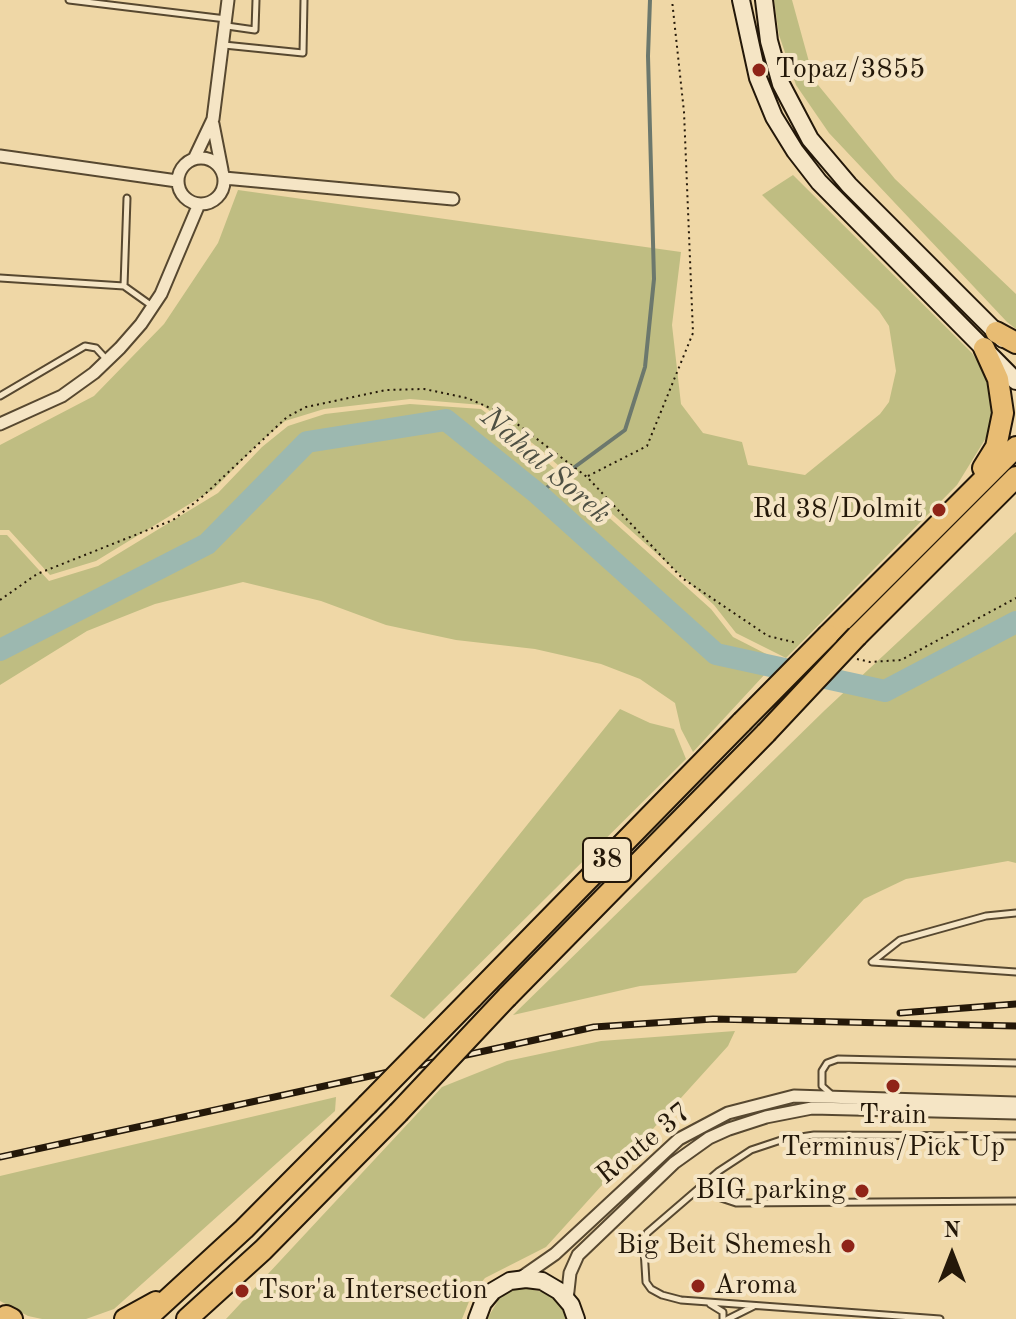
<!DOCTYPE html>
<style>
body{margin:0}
#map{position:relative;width:1016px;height:1319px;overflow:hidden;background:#efd7a6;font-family:"Old Standard TT",serif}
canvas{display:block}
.north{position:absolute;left:912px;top:1215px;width:80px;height:80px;-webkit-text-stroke:6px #f5e5c5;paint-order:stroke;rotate:0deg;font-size:22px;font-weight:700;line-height:32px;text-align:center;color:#241809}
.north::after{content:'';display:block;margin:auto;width:28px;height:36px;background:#241809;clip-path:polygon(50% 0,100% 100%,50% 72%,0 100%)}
</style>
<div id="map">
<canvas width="1016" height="1319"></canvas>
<div class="north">N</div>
</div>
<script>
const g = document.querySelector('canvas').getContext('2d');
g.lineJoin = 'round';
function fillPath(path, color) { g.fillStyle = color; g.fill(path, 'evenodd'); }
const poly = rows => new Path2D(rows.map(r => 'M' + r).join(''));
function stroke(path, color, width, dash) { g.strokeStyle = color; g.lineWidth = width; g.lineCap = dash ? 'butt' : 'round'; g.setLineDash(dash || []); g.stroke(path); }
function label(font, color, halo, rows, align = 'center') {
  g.font = font + ' "Old Standard TT",serif'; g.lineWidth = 8; g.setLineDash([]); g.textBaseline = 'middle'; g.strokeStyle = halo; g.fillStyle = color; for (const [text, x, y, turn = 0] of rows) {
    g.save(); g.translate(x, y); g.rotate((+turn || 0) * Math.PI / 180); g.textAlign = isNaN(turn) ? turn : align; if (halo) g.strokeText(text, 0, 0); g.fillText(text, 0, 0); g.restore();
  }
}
fillPath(poly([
 [774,0,792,0,814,80,895,179,1016,294,1016,329,1007,322,829,133,796,85,779,35],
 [793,175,972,353,983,370,994,406,992,428,957,485,786,658,736,633,714,605,540,449,482,405,410,399,324,409,285,421,259,443,214,489,96,561,50,575,9,530,0,530,0,445,94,396,164,324,218,243,238,190,681,252,672,325,681,404,703,433,742,442,748,465,805,475,880,414,889,402,896,371,889,326,879,311,762,195],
 [410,404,481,409,537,453,711,609,733,637,778,660,693,752,681,729,675,703,640,679,601,664,535,649,456,640,386,625,321,601,243,582,155,604,87,631,0,685,0,535,7,535,49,581,98,566,218,493,262,447,288,426,325,414],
 [1016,532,1016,863,1008,861,906,879,864,899,796,973,640,986,513,1015,825,710],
 [620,709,650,723,674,729,686,759,424,1019,390,996],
 [735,1031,728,1046,546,1247,485,1278,472,1294,462,1319,226,1319,442,1087,507,1061,601,1041],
 [336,1097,335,1111,114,1309,86,1319,42,1319,28,1316,0,1301,0,1176],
 [524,1288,548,1293,557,1300,568,1319,487,1319,499,1299,510,1291]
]), '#bfbd82');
stroke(poly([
 [538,494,625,430,645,367,654,279,648,56,650,0]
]), '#6c786d', 4);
stroke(poly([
 [0,650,207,544,307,442,446,420,538,494,716,654,885,691,1016,622]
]), '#9cb8b0', 22);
const lane = poly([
 [69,0,226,19],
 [227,26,255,30,256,0],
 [224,45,303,53,304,0],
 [0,278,124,286,152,306],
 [124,286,127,198],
 [0,396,85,346,96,348,107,360],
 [1016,913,986,916,900,940,872,962,1016,972],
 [831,1094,822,1086,822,1071,827,1063,838,1059,1016,1063],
 [705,1182,721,1198,736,1203,1016,1201],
 [710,1304,723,1312,723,1319],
 [728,1319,754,1306],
 [940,1319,681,1300,662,1295,651,1289,646,1282,644,1249,647,1233,719,1171,751,1150,781,1140,814,1135,1016,1136]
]);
const street = poly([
 [213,124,222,170],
 [0,156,177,181],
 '178 181a23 23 0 1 1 46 0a23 23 0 1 1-46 0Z',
 [194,159,213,119,228,0],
 [224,178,453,199],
 [0,424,62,396,94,373,120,348,141,324,161,294,199,204],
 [519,1279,555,1254,679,1139,728,1113,794,1096,1016,1103],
 [567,1300,570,1273,578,1255,674,1163,709,1138,729,1129,766,1117,812,1108,1016,1113]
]);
const secondary = poly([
 [741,0,758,78,774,117,795,151,819,182,1016,381],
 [764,0,769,41,781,84,810,139,849,185,1003,339],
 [477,1319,483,1303,493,1291,510,1281,526,1279,542,1281,559,1291,571,1305,576,1319]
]);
const highway = poly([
 [996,332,1016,343],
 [983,468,996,447,1003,413,998,379,984,348],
 [828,635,1016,447],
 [857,636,1016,477],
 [507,997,766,733],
 [472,998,742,722],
 [6,1316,12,1319],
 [125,1319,156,1302],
 [146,1319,244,1229,367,1105],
 [187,1319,263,1250,398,1113]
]);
stroke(lane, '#574830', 9);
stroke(street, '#574830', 15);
stroke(secondary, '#241809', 20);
stroke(highway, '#241809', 24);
stroke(poly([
 [588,476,647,446,693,333,684,112,672,0],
 [0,600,37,574,173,520,203,496,287,417,306,407,386,390,424,389,467,398,504,414,587,477,682,578,768,636,797,643],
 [857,659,870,662,901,660,1016,598]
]), '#241809', 2, [2, 4]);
stroke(lane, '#f5e5c5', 5);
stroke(street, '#f5e5c5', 11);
stroke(secondary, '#f5e5c5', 16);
stroke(highway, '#e8bc73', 20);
const rail = poly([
 [900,1013,1016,1004],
 [0,1157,594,1027,713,1019,1016,1026]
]);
stroke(rail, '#241809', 7);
stroke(rail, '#f5e5c5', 4, [12]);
const highwayBridge = poly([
 [742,722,828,635],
 [766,733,857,636],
 [367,1105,472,998],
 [398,1113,507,997]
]);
stroke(highwayBridge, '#241809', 24, []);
stroke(highwayBridge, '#e8bc73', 20);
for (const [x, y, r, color] of [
 [759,70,8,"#8f2418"],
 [939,510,8,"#8f2418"],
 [893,1086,8,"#8f2418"],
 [862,1191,8,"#8f2418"],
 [848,1246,8,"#8f2418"],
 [698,1286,8,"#8f2418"],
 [242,1291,8,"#8f2418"]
]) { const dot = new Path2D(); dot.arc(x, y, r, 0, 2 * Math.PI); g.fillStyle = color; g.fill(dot); stroke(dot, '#f5e5c5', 3); }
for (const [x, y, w] of [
 [607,860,48]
]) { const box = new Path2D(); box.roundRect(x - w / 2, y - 22, w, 44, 6); g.fillStyle = '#f5e5c5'; g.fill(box); stroke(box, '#241809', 2); }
label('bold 26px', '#241809', null, [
 ["38",607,860]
]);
label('28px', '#241809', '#f5e5c5', [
 ["Topaz/3855",775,70],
 ["Rd 38/Dolmit",923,510,"right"],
 ["Train",893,1116,"center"],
 ["Terminus/Pick Up",893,1148,"center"],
 ["BIG parking",846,1191,"right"],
 ["Big Beit Shemesh",832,1246,"right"],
 ["Aroma",714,1286],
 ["Tsor'a Intersection",258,1291]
], 'left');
label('28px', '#241809', '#f5e5c5', [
 ["Route 37",644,1144,-39]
]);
label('italic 30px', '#4e5043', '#f5e5c5', [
 ["Nahal Sorek",545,466,41]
]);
</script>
